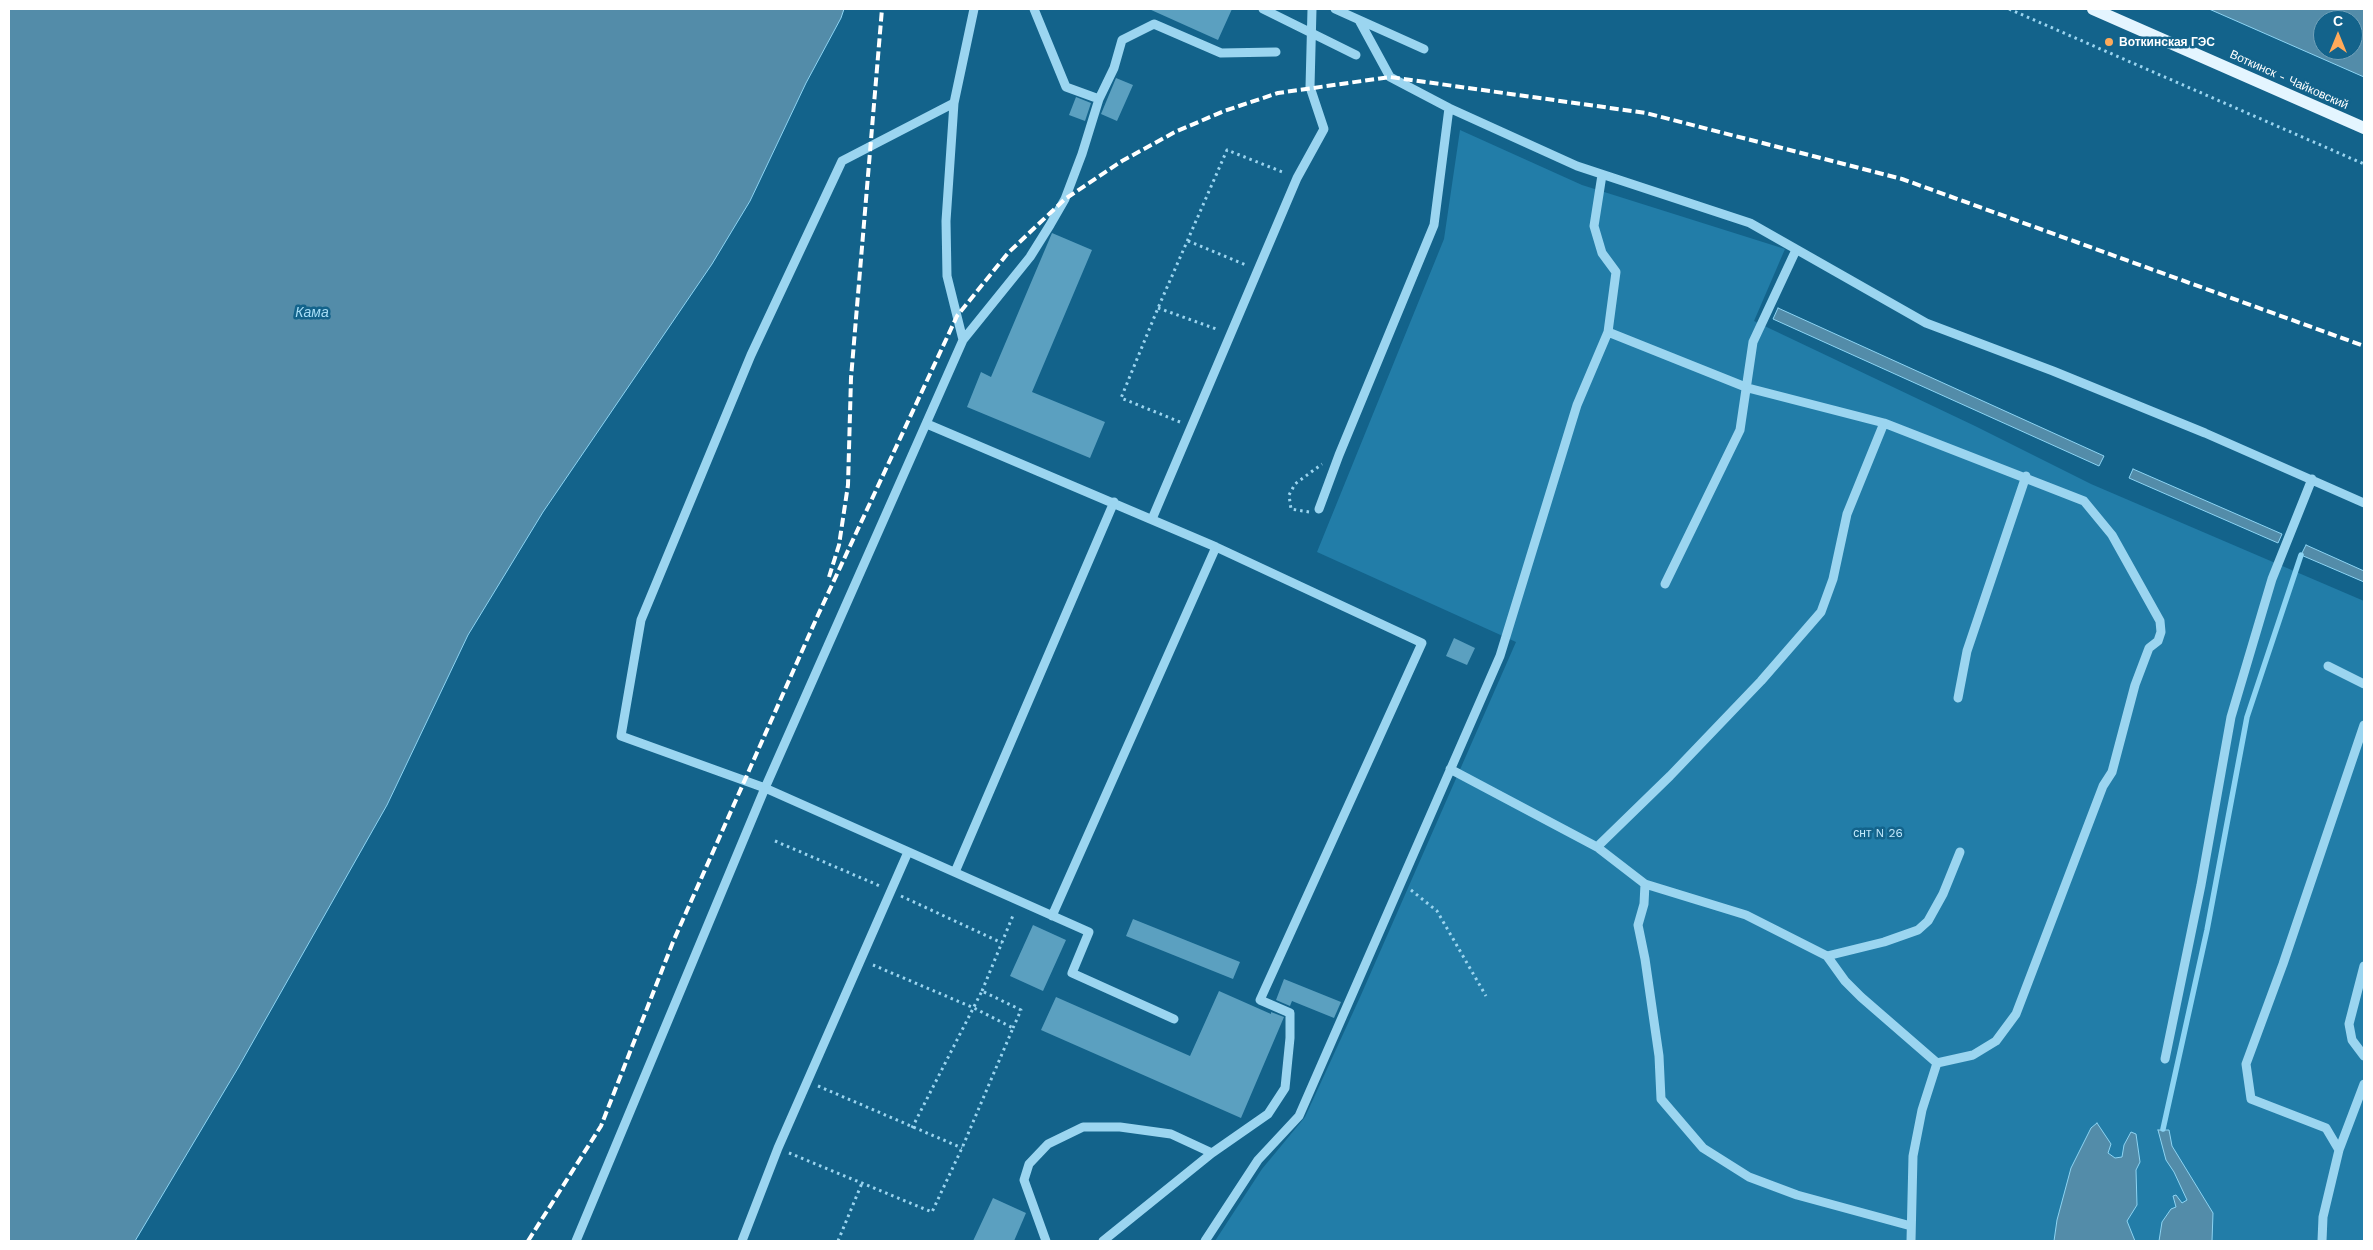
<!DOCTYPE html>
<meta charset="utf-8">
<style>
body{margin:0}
#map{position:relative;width:2373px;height:1250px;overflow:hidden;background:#13638b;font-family:"Work Sans",sans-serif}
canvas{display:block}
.frame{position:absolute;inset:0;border:10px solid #fff;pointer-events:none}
.north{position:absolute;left:2313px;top:10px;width:50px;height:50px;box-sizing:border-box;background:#13638b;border:1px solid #71a1b9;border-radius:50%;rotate:0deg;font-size:14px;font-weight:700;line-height:20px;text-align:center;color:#fff}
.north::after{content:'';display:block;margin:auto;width:18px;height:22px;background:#ffaa5a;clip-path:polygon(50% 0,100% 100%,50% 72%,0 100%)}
</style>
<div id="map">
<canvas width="2373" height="1250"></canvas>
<div class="frame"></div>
<div class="north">С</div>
</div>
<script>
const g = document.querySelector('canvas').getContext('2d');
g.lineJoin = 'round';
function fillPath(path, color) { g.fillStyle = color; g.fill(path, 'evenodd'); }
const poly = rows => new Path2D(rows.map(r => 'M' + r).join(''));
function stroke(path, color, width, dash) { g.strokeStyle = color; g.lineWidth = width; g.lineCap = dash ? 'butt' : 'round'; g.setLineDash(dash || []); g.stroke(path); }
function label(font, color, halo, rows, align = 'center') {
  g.font = font + ' "Work Sans",sans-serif'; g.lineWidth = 5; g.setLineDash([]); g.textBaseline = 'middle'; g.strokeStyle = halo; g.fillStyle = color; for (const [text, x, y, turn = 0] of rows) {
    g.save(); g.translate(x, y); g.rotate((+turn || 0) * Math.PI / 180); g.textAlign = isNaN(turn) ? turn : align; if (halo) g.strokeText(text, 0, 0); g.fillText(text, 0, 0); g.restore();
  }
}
fillPath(poly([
 [1460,130,1582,185,1785,249,1754,321,1975,426,2091,484,2364,601,2364,1241,1215,1241,1262,1169,1305,1117,1361,995,1516,642,1317,552,1444,239]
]), '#227da8');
const water = poly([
 [9,9,844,9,841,18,806,83,750,201,712,264,543,512,468,635,387,805,238,1068,135,1241,9,1241,9,9],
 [2209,9,2364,9,2364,77,2209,9],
 [2323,20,2353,20,2353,50,2323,50,2323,20],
 [1778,308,2104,456,2099,466,1773,319,1778,308],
 [2133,469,2282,534,2278,543,2129,478,2133,469],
 [2306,545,2364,571,2364,582,2301,555,2306,545],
 [2097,1123,2111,1144,2108,1153,2115,1158,2122,1157,2124,1145,2131,1132,2136,1134,2140,1162,2136,1170,2137,1205,2127,1221,2135,1241,2054,1241,2057,1220,2071,1168,2091,1128,2097,1123],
 [2158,1130,2169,1130,2172,1146,2213,1213,2212,1241,2159,1241,2162,1222,2171,1209,2176,1207,2173,1196,2176,1195,2182,1203,2187,1200,2174,1172,2166,1160,2158,1130]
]);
fillPath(water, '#538ca9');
stroke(water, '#8dd4f3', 1);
stroke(poly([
 [2163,1129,2207,930,2247,717,2301,555]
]), '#8dd4f3', 5.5);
fillPath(poly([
 [1149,9,1232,9,1218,40],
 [1116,78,1133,85,1117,121,1101,114],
 [1076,97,1091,103,1085,121,1069,115],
 [1052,233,1092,250,1032,392,1105,422,1090,458,967,407,981,372,991,377],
 [1454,638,1475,648,1467,665,1446,656],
 [1133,919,1240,962,1233,979,1126,936],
 [1033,925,1066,940,1043,991,1010,976],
 [1284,979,1341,1002,1334,1018,1292,1001,1290,1006,1276,1000],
 [1219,991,1271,1014,1271,1012,1284,1017,1241,1118,1041,1030,1056,997,1190,1056],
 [993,1198,1026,1213,1014,1241,973,1241]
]), '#5ba0c0');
stroke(poly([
 [2009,9,2364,164],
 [1188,241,1246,265],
 [1158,308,1219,330],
 [1180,422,1121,398,1158,308,1227,150,1285,173],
 [1309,512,1291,509,1289,495,1295,484,1322,464],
 [775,841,880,886],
 [1411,890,1437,911,1486,996],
 [901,896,1002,943],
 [982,991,1014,913],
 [818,1086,962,1148],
 [912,1128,982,991,1021,1010,1013,1028],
 [789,1153,932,1212,962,1148,1013,1028,974,1008,873,965],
 [838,1241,862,1183]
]), '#9bd5f0', 3, [2.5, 4]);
stroke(poly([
 [1034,9,1066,87,1099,99,1114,68,1122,40,1154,24,1221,53,1276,52],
 [1263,9,1356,55],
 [1335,9,1424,49],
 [1359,20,1390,77,1449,108,1577,166,1750,223,1926,323,2053,371,2205,433,2364,503],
 [954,103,842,161,751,355,641,620,621,736,765,788,1089,932,1072,973,1174,1019],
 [1608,332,1748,388,1884,423,2084,501,2112,535,2160,621,2161,632,2158,641,2149,648,2135,685,2112,772,2103,786,2016,1014,1996,1041,1973,1055,1937,1063,1861,997,1845,981,1827,956],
 [963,340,1030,257,1050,225,1065,199,1082,154,1099,99],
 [927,424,1216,547,1422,643,1260,1000,1290,1013,1290,1038,1285,1088,1268,1114,1212,1153,1103,1241],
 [1319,509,1339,455,1434,225,1449,108],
 [1152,519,1297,178,1324,129,1310,87,1312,9],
 [1665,584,1740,430,1753,342,1796,250],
 [2328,666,2364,684],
 [1958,698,1967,651,2026,476],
 [1450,769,1597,847,1645,884,1746,915,1827,956,1884,942,1918,930,1928,921,1943,894,1960,852],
 [1597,847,1670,776,1761,681,1821,612,1833,579,1847,514,1884,423],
 [955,872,1114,502],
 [1645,884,1644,904,1638,925,1645,959,1659,1056,1661,1099,1703,1148,1749,1177,1797,1195,1911,1226],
 [1052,916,1216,547],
 [2364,966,2349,1024,2352,1040,2364,1056],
 [2165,1059,2201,885,2231,717,2272,579,2312,479],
 [2339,1150,2326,1128,2251,1099,2246,1064,2283,964,2364,725],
 [576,1241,765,788,963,340,947,276,946,221,954,103,974,9],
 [742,1241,778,1148,908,852],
 [1046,1241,1024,1180,1029,1164,1048,1144,1083,1127,1120,1127,1171,1134,1212,1153],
 [1205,1241,1258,1160,1299,1116,1500,656,1577,405,1608,332,1616,272,1602,253,1594,226,1602,175],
 [1911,1241,1913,1156,1922,1110,1937,1063],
 [2322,1241,2323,1217,2339,1150,2364,1084]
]), '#9bd5f0', 9);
stroke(poly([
 [2093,9,2364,128]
]), '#e4f5ff', 12);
stroke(poly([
 [829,577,839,545,848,485,851,378,882,9],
 [528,1241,601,1126,673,942,818,615,957,316,1008,253,1065,199,1122,161,1175,132,1224,111,1278,93,1390,77,1646,113,1902,179,2364,346]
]), '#fff', 4, [9, 4]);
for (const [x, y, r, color] of [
 [2109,42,5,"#ffaa5a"]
]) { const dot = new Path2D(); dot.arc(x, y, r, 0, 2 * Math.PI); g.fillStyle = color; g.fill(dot); stroke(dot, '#13638b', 2); }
label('bold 12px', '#fff', '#13638b', [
 ["Воткинская ГЭС",2119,42]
], 'left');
label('12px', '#fff', '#13638b', [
 ["Воткинск - Чайковский",2289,80,24]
]);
label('12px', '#c2e9fc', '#13638b', [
 ["снт N 26",1878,833]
]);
label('italic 14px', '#a7def7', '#13638b', [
 ["Кама",312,313]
]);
</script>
